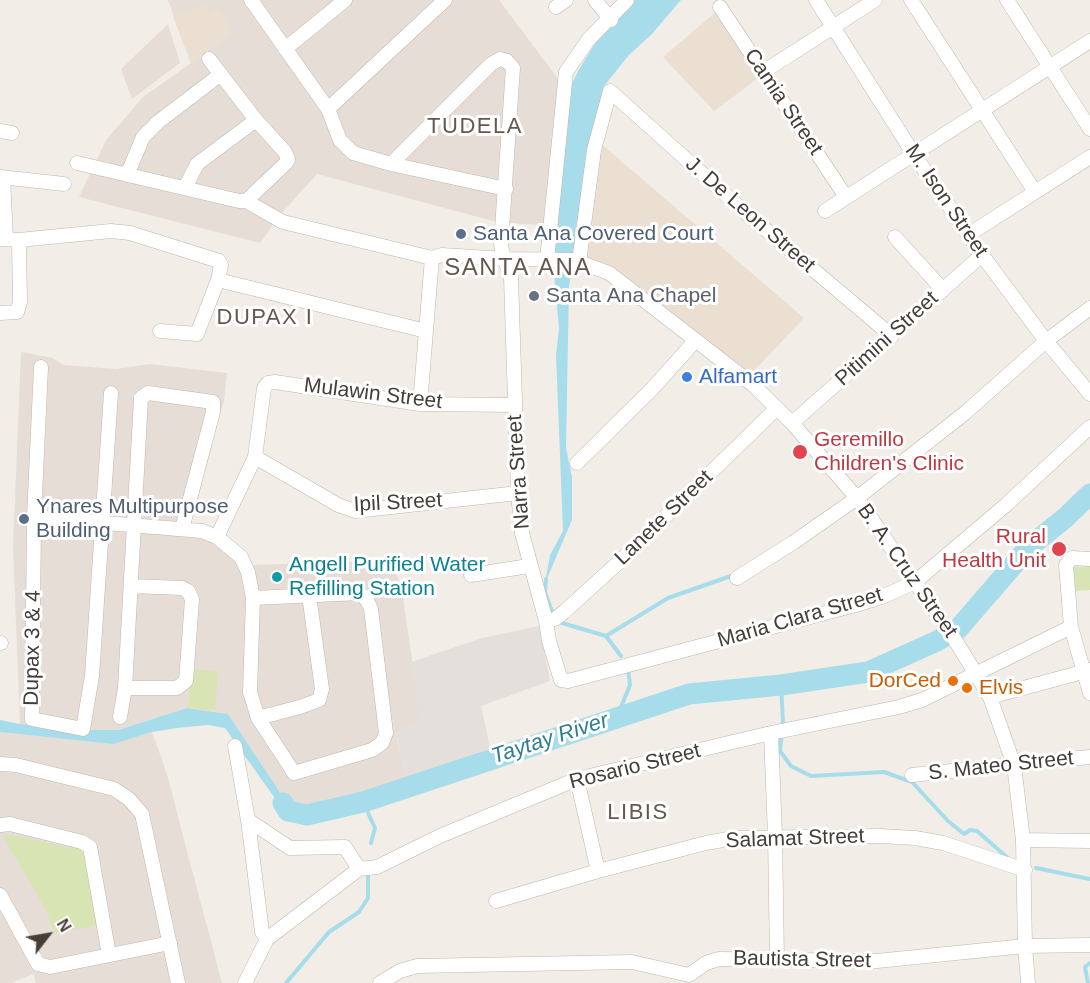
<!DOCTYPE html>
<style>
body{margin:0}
#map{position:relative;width:1090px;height:983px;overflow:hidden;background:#f2ede7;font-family:Arial,sans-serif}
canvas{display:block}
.north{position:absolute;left:18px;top:905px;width:60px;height:60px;-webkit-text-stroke:4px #fff;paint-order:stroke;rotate:59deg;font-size:16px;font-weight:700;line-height:24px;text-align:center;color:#453d37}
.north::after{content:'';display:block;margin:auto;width:21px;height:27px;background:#453d37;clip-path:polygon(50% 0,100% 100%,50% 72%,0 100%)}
</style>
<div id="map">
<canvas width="1090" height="983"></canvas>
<div class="north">N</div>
</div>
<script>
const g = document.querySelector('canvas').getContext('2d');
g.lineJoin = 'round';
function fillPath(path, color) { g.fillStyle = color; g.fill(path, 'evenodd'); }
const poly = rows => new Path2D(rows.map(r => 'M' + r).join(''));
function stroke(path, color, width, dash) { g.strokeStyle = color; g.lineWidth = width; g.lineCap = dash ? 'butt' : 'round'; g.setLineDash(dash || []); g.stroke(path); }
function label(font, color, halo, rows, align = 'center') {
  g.font = font + ' Arial,sans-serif'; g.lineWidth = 6; g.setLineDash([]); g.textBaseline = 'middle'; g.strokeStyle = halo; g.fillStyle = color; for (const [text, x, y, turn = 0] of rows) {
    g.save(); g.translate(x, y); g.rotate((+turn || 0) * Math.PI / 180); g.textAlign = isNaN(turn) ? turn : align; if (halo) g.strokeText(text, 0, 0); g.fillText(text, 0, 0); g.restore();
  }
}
fillPath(poly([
 [168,0,499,0,568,92,554,226,497,222,317,174,280,215,260,243,79,197,106,140,143,97,191,63],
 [168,24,180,63,132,99,121,69],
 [21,352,53,358,63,365,116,369,150,364,227,373,224,401,187,524,209,527,226,535,247,553,253,565,393,560,403,597,421,723,396,734,408,780,308,809,296,810,287,803,228,714,187,708,118,730,86,730,20,724,13,547],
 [0,732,113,743,152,732,166,771,222,983,36,983,34,974,10,983,0,983]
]), '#e6ded6');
fillPath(poly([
 [539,626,550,681,481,706,490,748,408,780,396,734,421,723,411,662,482,638]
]), '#e5dfdc');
fillPath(poly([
 [205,5,209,15,218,9,233,33,191,63,173,17],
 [716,12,760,77,714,111,663,57],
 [599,142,804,318,751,374,632,283,583,256]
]), '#ebdfd2');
fillPath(poly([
 [1090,566,1090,590,1072,591,1072,567],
 [191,669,218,671,215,710,188,708],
 [11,835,83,850,99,925,54,933,47,912,3,836]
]), '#d8e4b3');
fillPath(poly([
 [632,0,681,0,652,34,629,55,604,86,569,286,566,448,572,477,572,520,545,583,550,555,563,531,556,355,559,329,552,249,568,92,578,71,606,26],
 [187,708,228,714,287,803,295,811,307,815,297,815,284,811,225,728,208,725,177,728,152,732,113,744,0,732,0,720,20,724,86,730,118,730]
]), '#a7ddeb');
stroke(poly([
 [546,579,545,592,551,609,562,623,606,636,621,656],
 [606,636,668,598,731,576],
 [781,685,783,722,780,751,791,766,811,776,884,772,912,782,948,821,964,834,970,830,977,831,1009,859],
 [617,717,630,685,628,669],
 [363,802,375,828,371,843],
 [1036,868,1090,879],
 [286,983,329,932,359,912,368,898,368,874],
 [1088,983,1085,967,1090,963]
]), '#a7ddeb', 4);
stroke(poly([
 [283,803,288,811,307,815,363,802,689,694,781,685,868,672,937,641,958,629,1029,547,1065,518,1090,494]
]), '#a7ddeb', 21);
const minor = poly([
 [251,0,328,109,340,140,353,153,391,164,506,189],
 [595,0,611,20],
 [816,0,913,153,982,255,1046,341,1090,394],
 [911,0,1035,192],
 [1007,0,1090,129],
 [556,7,566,0],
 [720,7,846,197],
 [285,49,345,0],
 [209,59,256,120,285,152,288,159,286,163,246,201],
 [763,72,875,0],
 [328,109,445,0],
 [0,131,12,133],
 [77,163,239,201,246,201,283,222,432,258,442,255,506,259,574,260,609,273,752,384,792,423,857,498,955,640,990,697,1014,765,1023,840,1025,946,1028,983],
 [391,164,491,64,500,59,507,61,513,68,501,243,502,251,511,278,518,493,522,533,546,621,549,641,561,680,568,681,859,604,884,596,915,582,1007,504,1090,427],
 [127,175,143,137,158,122,221,74],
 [0,177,64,184],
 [3,177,6,239],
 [185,188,197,164,256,120],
 [825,211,1090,41],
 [968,235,1090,157],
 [895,237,943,290],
 [0,239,19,240,111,231,130,233,219,261,221,265,218,280,197,334,160,331],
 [547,260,566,72,589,39,627,0],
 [579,262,594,150,610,91,746,213,892,336],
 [218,280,426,331],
 [0,313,17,312,20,302,19,240],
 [41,367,34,517,32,719,83,729,92,676,111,393],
 [420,404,432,258],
 [792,423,982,255],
 [255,457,338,505,355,511,518,493],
 [577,463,652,389,695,341],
 [34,517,202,531,217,537,241,557,248,572,253,598,250,692,258,718,294,773,372,750,382,743,386,733,371,609,367,600,360,593,253,598],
 [217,537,255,457,264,388,268,383,275,382,420,404,514,405],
 [1090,559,1072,558,1066,565,1071,627,1090,693],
 [471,575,529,566],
 [737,578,794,542,857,498,965,413,1046,341,1090,308],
 [546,621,555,619,564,612,619,562,777,408],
 [0,643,1,643],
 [125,688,177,688,186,681,192,599,188,591,182,588,131,586],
 [990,697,1090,670],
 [120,717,125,688,141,398,148,393,213,402,213,412,182,529],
 [258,718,300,707,319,700,322,689,309,595],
 [771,733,775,836,777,959],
 [235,746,248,820,262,932,267,939],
 [0,764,16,765,114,789,129,799,142,814,178,983],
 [912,775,1090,757],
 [577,779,598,871],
 [248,820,290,848,345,847,359,869],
 [0,825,10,824,82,842,90,847,109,955],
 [1023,840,1090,841],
 [0,895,38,964,50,967,170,943],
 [496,901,598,871,706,843,734,838,881,836,915,838,943,843,1025,870],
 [245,983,267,939,359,869,377,867,440,836,577,779,771,733,899,707,922,700,1071,627],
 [380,983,400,971,417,966,632,962,689,975,706,963,719,959,877,961,1025,946,1090,945]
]);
stroke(minor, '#c0b6ad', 15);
stroke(minor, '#fff', 14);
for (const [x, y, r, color] of [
 [461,234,6,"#5c6f8a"],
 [534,296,6,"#6b7280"],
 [687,377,6,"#3f7fe0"],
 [800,452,8,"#e0444e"],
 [24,519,6,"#5c6f8a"],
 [1059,549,8,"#e0444e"],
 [277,577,6,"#0f9aa8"],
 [953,681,6,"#e8710a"],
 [967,688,6,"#e8710a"]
]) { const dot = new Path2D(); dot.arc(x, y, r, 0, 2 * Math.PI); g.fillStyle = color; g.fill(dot); stroke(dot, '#fff', 2); }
label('21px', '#453d37', '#fff', [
 ["Camia Street",783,102,56],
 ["M. Ison Street",946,201,56],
 ["J. De Leon Street",750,215,41],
 ["Pitimini Street",887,339,-42],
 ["Mulawin Street",373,394,7],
 ["Narra Street",519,472,-94],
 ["Ipil Street",398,503,-3],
 ["Lanete Street",664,518,-44],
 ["B. A. Cruz Street",907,571,55],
 ["Maria Clara Street",800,618,-16],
 ["Dupax 3 & 4",33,648,-89],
 ["S. Mateo Street",1001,766,-6],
 ["Rosario Street",635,767,-14],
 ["Salamat Street",795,839,-2],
 ["Bautista Street",802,960,1]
]);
label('21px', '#4e5e75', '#fff', [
 ["Santa Ana Covered Court",473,234],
 ["Ynares Multipurpose",36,507],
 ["Building",36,531]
], 'left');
label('21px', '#5b616d', '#fff', [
 ["Santa Ana Chapel",546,296]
], 'left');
label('21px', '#366cbe', '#fff', [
 ["Alfamart",699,377]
], 'left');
label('21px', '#be3a42', '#fff', [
 ["Geremillo",814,440],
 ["Children's Clinic",814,464],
 ["Rural",1046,537,"right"],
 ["Health Unit",1046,561,"right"]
], 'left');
label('21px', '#0d838f', '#fff', [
 ["Angell Purified Water",289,565],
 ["Refilling Station",289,589]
], 'left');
label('21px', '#c56008', '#fff', [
 ["DorCed",941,681],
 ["Elvis",979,688,"left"]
], 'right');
g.letterSpacing = '1.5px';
label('22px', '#67584f', '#fff', [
 ["TUDELA",475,127],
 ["DUPAX I",265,318],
 ["LIBIS",638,813]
]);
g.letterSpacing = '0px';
label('italic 22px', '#317d93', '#fff', [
 ["Taytay River",550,739,-18]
]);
g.letterSpacing = '1.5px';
label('24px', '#67584f', '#fff', [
 ["SANTA ANA",518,268]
]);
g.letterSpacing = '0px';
</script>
